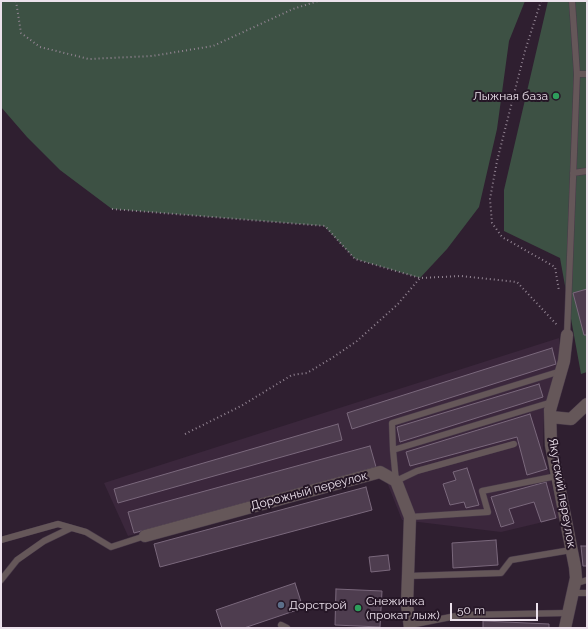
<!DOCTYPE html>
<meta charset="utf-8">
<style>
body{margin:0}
#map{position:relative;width:588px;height:629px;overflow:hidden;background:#2f1f30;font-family:Raleway,sans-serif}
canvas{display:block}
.frame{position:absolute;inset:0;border:2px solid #ece1ec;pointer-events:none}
.scale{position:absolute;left:450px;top:603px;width:88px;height:18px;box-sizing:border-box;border:2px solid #ece1ec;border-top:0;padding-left:5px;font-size:12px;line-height:14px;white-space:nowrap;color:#ece1ec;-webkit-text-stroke:3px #251626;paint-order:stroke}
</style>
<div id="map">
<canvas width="588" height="629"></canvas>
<div class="frame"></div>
<div class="scale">50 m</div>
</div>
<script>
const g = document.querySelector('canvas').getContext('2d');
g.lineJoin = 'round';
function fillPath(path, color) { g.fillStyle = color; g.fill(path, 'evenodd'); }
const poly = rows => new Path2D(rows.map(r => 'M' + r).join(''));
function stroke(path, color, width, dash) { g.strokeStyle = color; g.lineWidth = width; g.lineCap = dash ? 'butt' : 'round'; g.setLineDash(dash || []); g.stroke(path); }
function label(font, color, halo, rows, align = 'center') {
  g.font = font + ' Raleway,sans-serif'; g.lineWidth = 4; g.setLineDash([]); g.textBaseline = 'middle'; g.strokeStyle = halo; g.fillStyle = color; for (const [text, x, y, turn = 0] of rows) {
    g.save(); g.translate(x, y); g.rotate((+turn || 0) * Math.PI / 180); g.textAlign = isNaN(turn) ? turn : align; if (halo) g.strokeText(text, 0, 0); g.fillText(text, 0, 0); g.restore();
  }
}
fillPath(poly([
 [559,338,560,356,544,410,543,448,560,518,501,532,402,520,381,467,128,536,104,483]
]), '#3b273c');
fillPath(poly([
 [1,1,525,1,509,41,497,129,479,207,447,249,420,278,355,259,324,226,112,209,60,170,27,137,1,107],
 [548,1,587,1,587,372,581,374,560,258,504,231,504,190]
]), '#3d5144');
const building = poly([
 [587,289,587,335,584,335,573,293,587,289],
 [552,348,556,364,352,429,347,413,552,348],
 [539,384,543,397,400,442,397,427,539,384],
 [530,414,547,469,527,475,517,437,410,466,406,452,530,414],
 [338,424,342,440,118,503,114,489,338,424],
 [370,446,376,467,134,533,128,512,370,446],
 [467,468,479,505,466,508,464,502,450,505,443,484,456,480,453,472,467,468],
 [546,482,556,518,541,522,534,502,509,509,514,523,501,527,491,497,546,482],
 [366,487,372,510,160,567,154,544,366,487],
 [496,540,498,565,453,568,452,543,496,540],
 [581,546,587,546,587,566,583,566,581,546],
 [388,555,390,570,371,572,369,557,388,555],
 [295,583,303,608,244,628,222,628,216,610,295,583],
 [336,589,382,591,380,627,335,625,336,589],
 [483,621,549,624,549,628,483,628,483,621]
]);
fillPath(building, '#4e3d4f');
stroke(building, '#7a687c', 1);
const lane = poly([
 [577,74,587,74],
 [573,173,587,171],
 [567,335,577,74,572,1],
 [514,444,417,471,396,481,393,450,552,402],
 [393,450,392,423,561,371],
 [410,517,488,512,482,491,557,476],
 [1,540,58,524,86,532,111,547,145,536],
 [408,576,501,573,511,560,571,550],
 [1,580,17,560,44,541,71,528],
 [574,584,587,580],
 [572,593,587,593],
 [281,625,287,628],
 [410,625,461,615,568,613]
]);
const street = poly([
 [551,417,571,419,587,404],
 [145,536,380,472,396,481,410,517,407,605,410,628],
 [565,628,576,578,575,567,551,445,550,410,564,361,567,335]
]);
stroke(lane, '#493a4a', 7);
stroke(street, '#493a4a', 13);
stroke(poly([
 [16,1,21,33,40,47,89,59,152,56,213,46,293,9,318,1],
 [541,1,525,51,497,161,490,199,492,223,502,237,555,267,559,291],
 [112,209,325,226,355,259,420,278,461,276,517,282,558,326],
 [185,434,241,406,292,375,307,373,332,358,357,341,398,304,420,278]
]), '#938593', 2, [1, 3]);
stroke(lane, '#655759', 6);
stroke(street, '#655759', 12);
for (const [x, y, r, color] of [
 [556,96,4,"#2e9e5b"],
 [281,605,4,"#5c6f8a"],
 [358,608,4,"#2e9e5b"]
]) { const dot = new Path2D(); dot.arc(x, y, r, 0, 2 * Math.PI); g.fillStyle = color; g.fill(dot); stroke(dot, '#251626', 1.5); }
label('12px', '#ece1ec', '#251626', [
 ["Лыжная база",548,96,"right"],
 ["Снежинка",366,601],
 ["(прокат лыж)",366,615],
 ["Дорстрой",289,605]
], 'left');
label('12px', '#ece1ec', '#251626', [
 ["Дорожный переулок",309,491,-15],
 ["Якутский переулок",562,493,80]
]);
</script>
